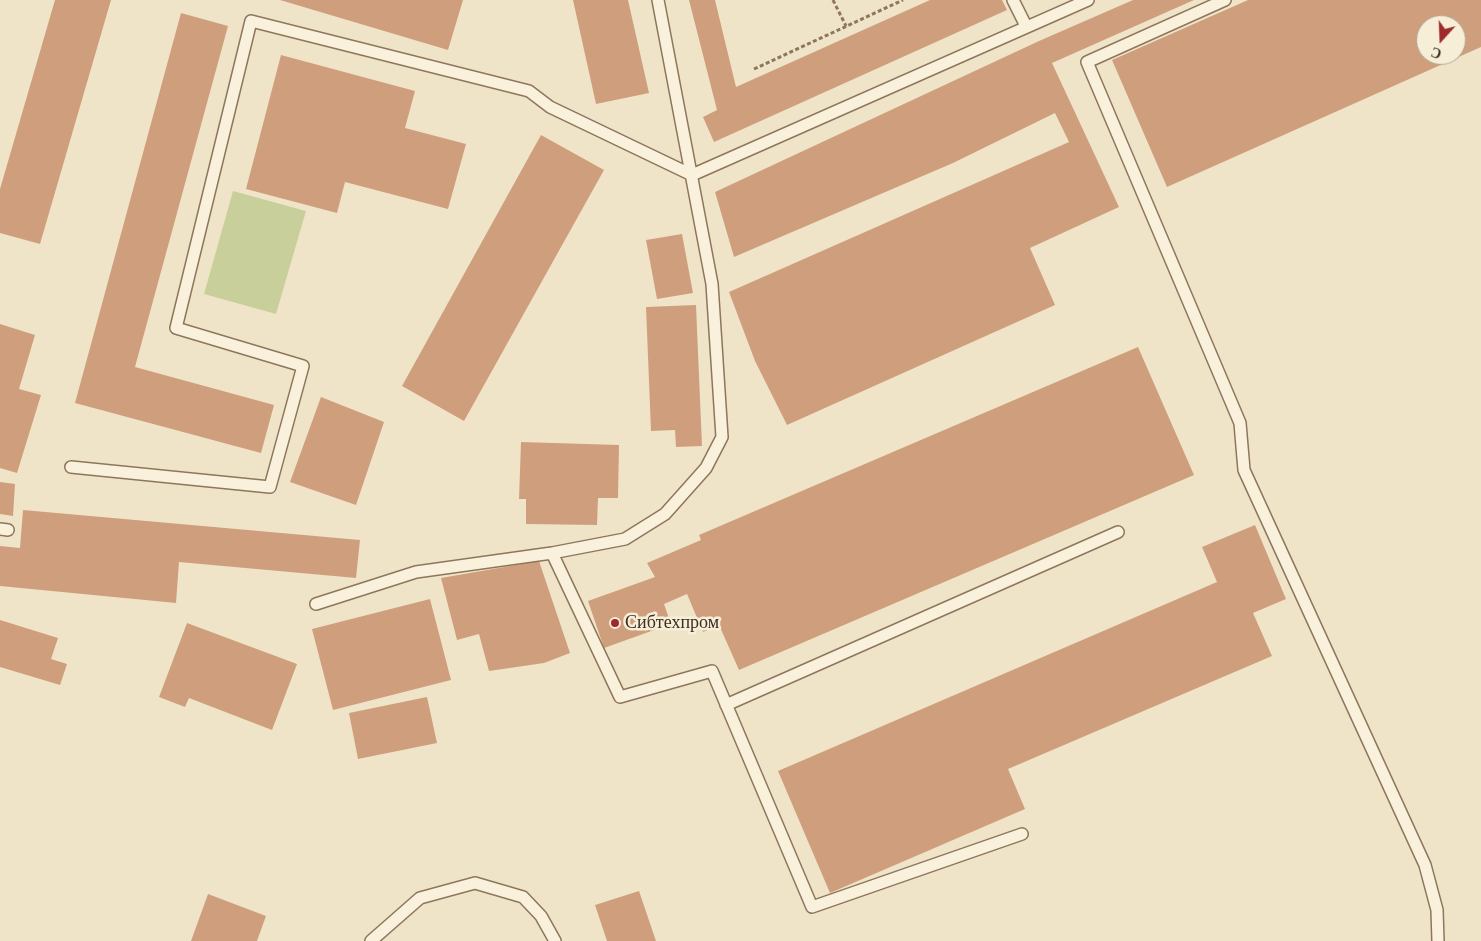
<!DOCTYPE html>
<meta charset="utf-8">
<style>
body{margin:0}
#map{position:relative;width:1481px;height:941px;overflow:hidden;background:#f0e4c8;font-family:"Libre Baskerville",serif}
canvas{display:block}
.north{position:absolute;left:1416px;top:15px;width:50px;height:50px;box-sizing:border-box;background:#f7eed8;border:1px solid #ada18e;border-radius:50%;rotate:200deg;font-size:14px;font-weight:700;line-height:20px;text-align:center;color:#3d2e20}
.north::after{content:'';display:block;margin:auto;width:18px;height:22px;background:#9e2a2b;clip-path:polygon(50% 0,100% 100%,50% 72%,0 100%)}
</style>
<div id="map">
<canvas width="1481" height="941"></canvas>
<div class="north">С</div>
</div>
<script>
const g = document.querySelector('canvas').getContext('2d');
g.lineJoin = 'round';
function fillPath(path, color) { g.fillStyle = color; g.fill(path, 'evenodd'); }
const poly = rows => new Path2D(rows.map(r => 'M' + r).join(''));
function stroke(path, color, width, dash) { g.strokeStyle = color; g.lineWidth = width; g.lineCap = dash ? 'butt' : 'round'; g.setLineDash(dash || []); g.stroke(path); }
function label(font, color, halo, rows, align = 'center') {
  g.font = font + ' "Libre Baskerville",serif'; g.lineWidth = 5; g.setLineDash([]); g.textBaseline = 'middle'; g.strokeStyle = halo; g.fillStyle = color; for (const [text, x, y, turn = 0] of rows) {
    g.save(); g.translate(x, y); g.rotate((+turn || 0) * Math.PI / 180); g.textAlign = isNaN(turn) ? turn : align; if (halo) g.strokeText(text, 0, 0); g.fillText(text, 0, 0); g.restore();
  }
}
fillPath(poly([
 [233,191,306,211,276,314,204,294]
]), '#c9cf9b');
fillPath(poly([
 [55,0,111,0,40,244,0,233,0,189],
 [280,0,463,0,448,50],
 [573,0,628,0,649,93,596,104],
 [689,0,715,0,736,87,930,0,1002,0,1007,10,714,142,703,117,717,110],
 [1133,0,1194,0,1052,63,1119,207,1030,248,1055,305,787,425,755,361,729,292,1069,142,1055,113,953,163,734,257,715,192,1039,41],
 [1248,0,1481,0,1481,47,1167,187,1112,60],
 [1426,25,1456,25,1456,55,1426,55],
 [181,13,228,26,135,367,274,405,261,453,75,403],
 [281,55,415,91,405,128,466,144,448,209,345,182,337,213,246,189],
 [541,135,604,170,464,421,402,386],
 [682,234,693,293,657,299,646,240],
 [696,305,702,446,676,447,675,430,651,431,646,307],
 [0,324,35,335,19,389,41,395,17,473,0,468],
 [1138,347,1194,475,739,670,719,625,703,632,687,594,664,604,671,624,604,648,588,601,655,577,647,563,701,540,699,535],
 [321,397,384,422,356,505,290,482],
 [521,442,619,445,618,498,598,498,597,525,526,524,526,499,519,499],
 [0,482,15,484,13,516,0,514],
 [23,510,360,540,356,578,179,562,176,603,0,586,0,546,20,548],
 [1255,525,1286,599,1253,613,1272,656,1008,769,1025,809,830,893,778,771,1217,582,1202,547],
 [539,561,570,653,544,663,489,671,479,634,457,640,441,578],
 [430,599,451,680,333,710,312,629],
 [0,620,58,638,51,659,67,664,60,685,0,667],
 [187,623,297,664,272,730,189,698,185,707,159,697],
 [427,697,437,743,358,759,349,713],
 [639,891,656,941,607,941,595,905],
 [208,894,266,916,257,941,191,941]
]), '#cf9f7d');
const service = poly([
 [1013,0,1026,26],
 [1225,0,1087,62,1240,423,1244,470,1425,865,1437,910,1438,941],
 [71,467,270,487,303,366,176,328,251,21,529,91,550,107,692,175,1088,0],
 [0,529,8,530],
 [552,553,620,697,712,671,812,907,1022,834],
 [316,604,416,572,552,553,625,539,665,514,706,468,722,437,712,284,658,0],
 [726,705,1118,532],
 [371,941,420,898,475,883,523,897,541,916,555,941]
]);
stroke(service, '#8d765c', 14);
stroke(poly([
 [833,0,846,26],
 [754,69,903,0]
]), '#8d765c', 3, [4, 2.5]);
stroke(service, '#faf1dc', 11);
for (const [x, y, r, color] of [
 [615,623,5,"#9e2a2b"]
]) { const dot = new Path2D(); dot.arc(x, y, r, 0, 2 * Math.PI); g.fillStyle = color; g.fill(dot); stroke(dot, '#f7eed8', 2); }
label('18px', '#3d2e20', '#f7eed8', [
 ["Сибтехпром",625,623]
], 'left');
</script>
